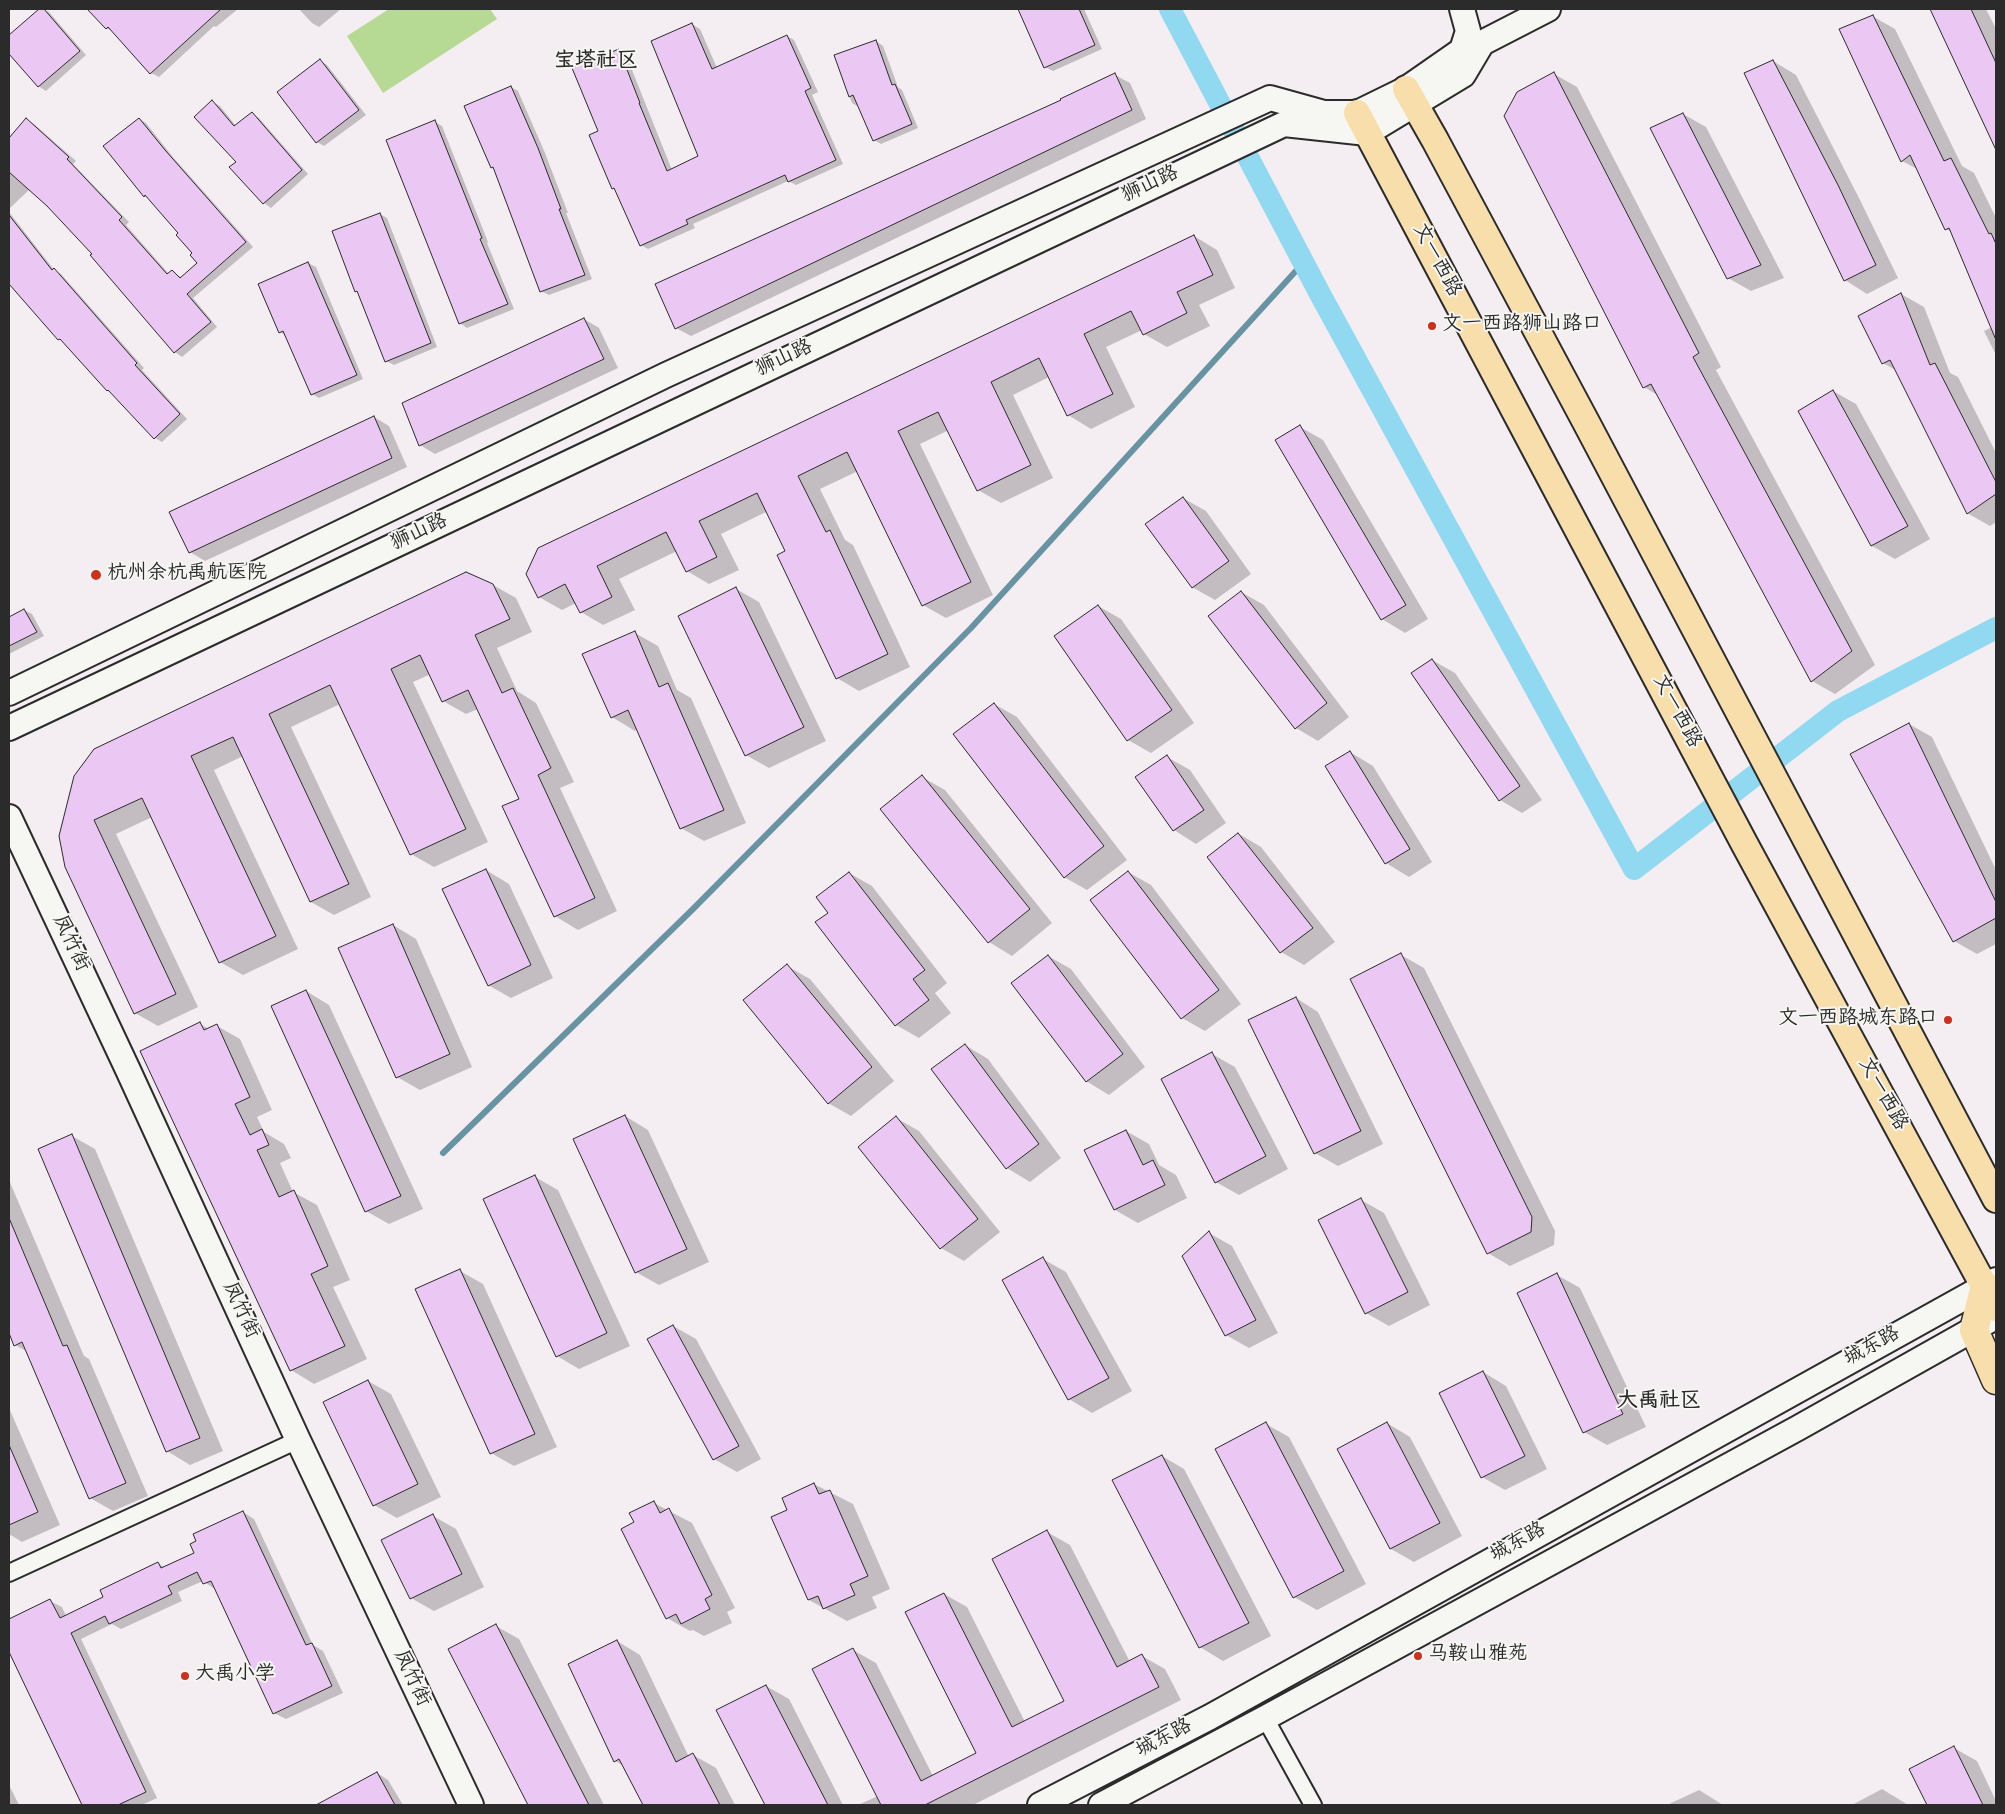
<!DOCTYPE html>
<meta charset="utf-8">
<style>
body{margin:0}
#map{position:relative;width:2005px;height:1814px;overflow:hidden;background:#f4edf2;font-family:Dekko,sans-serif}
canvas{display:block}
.frame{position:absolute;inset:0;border:10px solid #2b2b2b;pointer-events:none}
</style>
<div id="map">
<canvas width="2005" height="1814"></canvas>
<div class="frame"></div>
</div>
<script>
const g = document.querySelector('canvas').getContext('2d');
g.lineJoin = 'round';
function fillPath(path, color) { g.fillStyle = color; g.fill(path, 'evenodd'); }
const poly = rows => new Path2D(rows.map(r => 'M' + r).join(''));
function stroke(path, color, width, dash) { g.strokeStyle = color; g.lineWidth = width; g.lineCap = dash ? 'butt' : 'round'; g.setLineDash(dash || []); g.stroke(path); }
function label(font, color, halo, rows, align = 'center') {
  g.font = font + ' Dekko,"LXGW WenKai TC",sans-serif'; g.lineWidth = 4; g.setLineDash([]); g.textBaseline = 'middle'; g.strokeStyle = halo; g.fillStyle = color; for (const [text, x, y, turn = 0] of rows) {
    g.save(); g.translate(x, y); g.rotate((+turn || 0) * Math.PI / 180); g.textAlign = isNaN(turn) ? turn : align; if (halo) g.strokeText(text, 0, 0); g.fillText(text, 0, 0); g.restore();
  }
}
fillPath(poly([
 [389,9,490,9,497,19,383,93,347,36]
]), '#b6d993');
fillPath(poly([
 [41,9,49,12,86,55,46,91,38,86,9,52,9,36],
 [88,9,238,9,216,27,214,26,159,77,151,73,114,32,106,28],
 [299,9,341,9,319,27,312,23],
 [1025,9,1084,9,1102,49,1053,71,1045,67,1020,11],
 [1932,9,1986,9,1996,29,1996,134,1988,129],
 [1872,16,1895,29,1962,166,1974,173,1996,218,1996,355,1984,331,1992,327,1952,232,1946,229,1919,170,1902,161],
 [692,24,700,29,717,68,787,36,794,40,818,92,812,95,843,164,796,185,788,181,693,224,695,228,648,249,641,245,616,190,613,188,599,132,619,51,626,55,672,170,700,157],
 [876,41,883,46,898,87,902,90,918,128,881,144,874,140,859,107,852,103,835,56],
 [320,61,327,65,366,115,324,146,317,142],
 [1773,61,1796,75,1860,200,1898,278,1867,294,1845,280],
 [1554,74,1577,87,1721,367,1716,370,1875,665,1835,694,1812,681,1659,396,1644,387,1506,116],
 [1115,75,1130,83,1146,119,691,336,676,328,1063,101],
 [511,87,518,91,545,153,568,213,566,213,592,279,549,295,541,291,494,168,492,167],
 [212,102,220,106,236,126,252,114,259,118,308,174,271,208,264,203,231,167,237,162],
 [1683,114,1706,127,1784,278,1751,291,1728,278],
 [139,119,146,123,172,156,253,247,193,298,217,327,182,357,175,352,92,256,94,254,48,205,30,189,9,209,9,139,26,120,34,124,76,161,73,164,129,222,126,225,169,274,172,271,182,278,198,263,180,233,151,199,145,196],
 [435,122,442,126,488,242,487,243,514,309,467,328,460,323],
 [9,212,55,271,61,274,144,368,142,370,187,419,162,442,155,438,114,394,108,390,9,282],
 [380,214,387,218,437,347,394,365,386,361,359,292,356,291],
 [1194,236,1217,250,1235,288,1199,305,1210,326,1167,347,1144,334,1142,330,1106,347,1135,407,1091,429,1068,415,1049,377,1013,395,1053,478,1001,503,978,490,949,430,920,444,993,595,946,618,923,605,858,471,820,489,845,540,853,545,910,667,859,691,837,678,787,552,768,511,721,534,739,570,709,584,687,571,677,551,619,579,635,610,603,625,581,612,576,603,562,610,539,597],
 [308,263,316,267,363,379,319,398,312,394,287,336,280,332],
 [1901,294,1924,307,1950,373,1958,377,1996,453,1996,522,1990,526,1967,513,1897,371,1883,363],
 [584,319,599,328,618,368,435,454,420,445],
 [1833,391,1856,404,1930,539,1895,559,1872,546,1800,411],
 [374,417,389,426,407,467,205,561,190,552],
 [1300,427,1323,440,1428,619,1405,633,1382,619],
 [1183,498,1206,511,1251,574,1215,600,1192,587],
 [493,585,516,598,532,632,497,648,517,691,536,703,574,782,560,788,617,911,578,930,555,916,520,799,478,709,466,714,443,701,431,674,413,682,488,842,434,867,411,854,340,704,291,727,371,897,334,915,311,902,243,756,214,770,298,949,243,975,220,962,152,817,116,834,198,1007,158,1026,135,1013,75,776],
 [736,589,759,602,826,741,769,768,746,755],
 [1241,592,1264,605,1349,717,1318,741,1296,728],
 [1098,606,1121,619,1194,723,1151,753,1128,740,1055,636],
 [24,610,32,614,44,636,9,654,9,619],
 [635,633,658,646,677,690,691,698,746,823,704,841,681,828,638,729,635,731,612,717],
 [1432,660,1455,673,1542,800,1522,813,1500,800],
 [994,704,1017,717,1127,860,1087,890,1064,877],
 [1909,724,1932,737,1996,870,1996,944,1977,954,1954,941],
 [1350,752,1373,766,1432,862,1409,877,1386,863,1327,767],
 [1167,757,1190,770,1226,823,1196,844,1174,830],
 [922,777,945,790,1052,923,1012,956,989,942,882,810],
 [1239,834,1261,847,1335,942,1304,965,1281,952],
 [486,870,509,884,553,978,511,998,488,985],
 [1128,872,1151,885,1241,1004,1205,1031,1182,1018],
 [849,873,872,886,947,983,935,993,951,1013,919,1038,896,1025,830,913],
 [393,925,416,939,472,1067,420,1090,397,1077],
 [1401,955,1424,968,1555,1231,1554,1245,1510,1266,1488,1253],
 [1048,956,1071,969,1145,1067,1109,1095,1086,1081],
 [787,966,810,979,894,1081,851,1116,828,1103],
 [306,991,329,1005,423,1209,389,1224,366,1211],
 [1296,998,1318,1012,1383,1144,1338,1166,1315,1153],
 [200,1024,209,1029,217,1026,240,1039,272,1110,257,1117,264,1132,284,1144,291,1158,280,1163,293,1192,317,1205,350,1280,333,1287,367,1359,314,1384,291,1370],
 [965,1045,988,1059,1061,1158,1030,1182,1007,1168,933,1069],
 [1212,1054,1235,1067,1288,1169,1239,1195,1216,1182],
 [625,1116,648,1130,709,1262,659,1285,636,1272],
 [896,1118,919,1131,1000,1232,964,1261,941,1248,860,1147],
 [1126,1131,1149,1144,1159,1165,1176,1175,1187,1198,1138,1223,1115,1210,1086,1151],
 [72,1136,95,1149,223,1451,190,1465,167,1451],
 [535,1177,558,1190,630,1346,579,1369,557,1356],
 [9,1180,84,1356,89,1359,148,1496,113,1511,90,1498,28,1352,15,1345,9,1330],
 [1361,1200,1384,1213,1430,1305,1389,1326,1366,1313],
 [1209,1233,1232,1246,1278,1333,1249,1348,1226,1335],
 [1043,1259,1066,1272,1132,1391,1092,1413,1069,1399,1004,1280],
 [460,1271,483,1284,557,1447,514,1466,491,1453],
 [1557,1275,1580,1288,1646,1427,1607,1445,1584,1432],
 [673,1326,696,1339,761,1459,737,1472,714,1459],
 [1483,1372,1506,1386,1547,1469,1505,1490,1482,1477],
 [368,1381,391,1394,441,1497,397,1518,374,1505],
 [9,1408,60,1525,22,1542,9,1534],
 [1387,1423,1410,1437,1462,1536,1414,1562,1391,1549,1339,1449],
 [1266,1424,1289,1437,1366,1584,1317,1610,1294,1597],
 [1162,1456,1184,1469,1271,1636,1223,1661,1200,1647],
 [814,1484,853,1504,890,1589,872,1597,877,1608,847,1621,809,1600,773,1518,789,1511],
 [654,1503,692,1523,735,1608,727,1612,732,1623,704,1636,693,1630,690,1631,667,1618,635,1523],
 [243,1512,254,1519,313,1645,323,1651,343,1693,286,1719,274,1713,216,1590,203,1581,178,1592,182,1601,121,1629,112,1624,81,1639,157,1798,142,1805,83,1805,9,1650,14,1648,9,1636,9,1621,50,1601,62,1607,66,1616,105,1598,158,1563,165,1568,196,1553],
 [433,1516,456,1529,484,1587,434,1611,411,1598],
 [1047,1532,1070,1545,1130,1662,1142,1656,1165,1669,1181,1700,973,1805,858,1805,878,1796,853,1650,876,1663,933,1776,978,1753,944,1594,967,1607,1025,1722,1065,1702],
 [496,1626,519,1639,604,1805,530,1805,450,1650],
 [617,1641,640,1655,689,1757,693,1755,716,1768,735,1805,644,1805,624,1766,615,1761],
 [766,1686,789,1699,843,1805,766,1805,718,1711],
 [1954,1748,1977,1761,1996,1801,1996,1805,1928,1805,1911,1769],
 [377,1773,388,1780,403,1805,319,1805],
 [9,1785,19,1805,9,1805],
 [1882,1789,1905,1803,1907,1805,1852,1805],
 [1699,1790,1723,1805,1667,1805]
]), '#0003');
stroke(poly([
 [443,1153,693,909,971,628,1304,262]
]), '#6893a2', 6);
stroke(poly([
 [1170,9,1320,294,1634,869,1838,711,1996,628]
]), '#90d9f1', 22);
const building = poly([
 [39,9,44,9,80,51,38,87,9,54,9,35,39,9],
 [87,9,221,9,150,74,108,27,106,29,87,9],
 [1018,9,1079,9,1095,45,1044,68,1018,9],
 [1930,9,1971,9,1996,63,1996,150,1930,9],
 [1873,15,1944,161,1951,158,1989,234,1991,233,1996,244,1996,340,1949,228,1945,230,1910,155,1901,162,1839,29,1873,15],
 [692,23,712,69,787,35,811,88,805,91,836,160,788,182,785,175,686,220,688,224,640,246,614,188,612,189,589,135,598,131,572,68,619,49,640,103,639,103,667,171,698,156,651,41,692,23],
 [876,40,892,85,895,84,912,124,873,141,853,95,849,97,834,55,876,40],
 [320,59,359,110,316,143,277,92,320,59],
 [1773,60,1838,185,1876,265,1844,281,1744,73,1773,60],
 [1554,72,1699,353,1693,357,1852,651,1811,682,1651,384,1643,388,1504,116,1517,92,1554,72],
 [1115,73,1132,110,675,329,655,284,1061,100,1060,99,1115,73],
 [511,86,538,148,561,209,559,209,585,275,540,292,493,167,491,168,464,106,511,86],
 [212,100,234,126,252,112,302,170,263,204,229,167,236,162,194,117,212,100],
 [1683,113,1761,265,1727,279,1650,128,1683,113],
 [26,118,69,157,67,159,122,217,119,220,167,274,172,270,180,278,197,263,190,255,192,253,176,235,178,233,145,195,144,197,103,146,139,118,165,150,246,242,187,294,211,322,174,353,90,255,92,254,47,206,9,172,9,138,26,118],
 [435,120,482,238,480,239,508,304,459,324,386,140,435,120],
 [380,213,431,343,385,362,357,291,355,292,332,231,380,213],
 [9,215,52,270,54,268,137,363,135,365,180,414,154,439,108,390,107,391,60,339,58,340,9,284,9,215],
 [1194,235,1213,275,1177,292,1187,313,1143,335,1131,311,1084,334,1113,394,1067,416,1039,358,991,382,1031,465,977,491,938,412,898,431,971,582,922,606,847,452,798,476,826,532,830,530,888,654,836,679,777,555,785,551,757,493,699,521,717,557,686,572,666,532,597,566,612,597,580,613,565,584,538,598,526,574,538,548,1194,235],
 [308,262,357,375,311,395,283,331,279,333,258,284,308,262],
 [1901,293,1930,365,1935,363,1996,482,1996,494,1967,514,1890,360,1882,364,1858,316,1901,293],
 [584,318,604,359,419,446,402,403,584,318],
 [1833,390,1908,526,1871,546,1798,411,1833,390],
 [374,416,392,458,189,553,169,512,374,416],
 [1300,425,1406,605,1381,620,1275,440,1300,425],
 [1183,497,1229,561,1192,588,1145,524,1183,497],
 [466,572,493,584,510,619,475,635,502,693,513,688,551,768,538,775,595,898,554,917,502,806,519,799,468,690,442,702,420,655,391,669,466,829,410,855,330,685,269,714,349,884,310,902,233,737,191,756,276,936,219,963,142,798,94,820,176,994,134,1014,65,867,59,836,74,776,94,749,466,572],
 [736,587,804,727,745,756,678,616,736,587],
 [1241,591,1327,703,1295,729,1208,616,1241,591],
 [1098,605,1172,710,1127,741,1054,636,1098,605],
 [24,609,37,632,9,646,9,617,24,609],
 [635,631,659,687,668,683,724,810,680,829,628,710,611,718,582,654,635,631],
 [1432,659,1520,786,1499,801,1411,673,1432,659],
 [994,703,1104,846,1064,878,953,734,994,703],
 [1909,723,1996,902,1996,918,1953,942,1850,754,1909,723],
 [1350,751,1410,849,1385,864,1325,766,1350,751],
 [1167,755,1204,810,1173,831,1135,777,1167,755],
 [922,775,1030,909,988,943,880,809,922,775],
 [1238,833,1313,928,1280,953,1207,857,1238,833],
 [486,869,531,965,488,986,442,889,486,869],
 [1128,871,1219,990,1181,1019,1090,900,1128,871],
 [849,872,925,970,913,979,929,1000,895,1026,815,922,828,913,816,897,849,872],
 [393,924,450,1054,396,1078,338,948,393,924],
 [1401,953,1532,1217,1531,1232,1487,1254,1350,979,1401,953],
 [1048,955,1123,1054,1086,1082,1011,983,1048,955],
 [787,964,872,1067,828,1104,743,1000,787,964],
 [306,990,401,1196,365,1212,271,1006,306,990],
 [1296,997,1361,1131,1314,1154,1248,1020,1296,997],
 [200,1022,204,1030,217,1024,250,1097,235,1104,250,1135,262,1129,269,1145,257,1150,279,1197,294,1190,328,1266,311,1274,345,1346,290,1371,140,1051,200,1022],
 [965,1044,1039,1144,1006,1169,931,1069,965,1044],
 [1212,1052,1266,1156,1215,1183,1161,1079,1212,1052],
 [625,1115,687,1249,635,1273,573,1139,625,1115],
 [896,1116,978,1219,940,1249,858,1147,896,1116],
 [1126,1130,1143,1165,1153,1160,1165,1185,1114,1210,1084,1150,1126,1130],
 [72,1134,200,1438,166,1452,38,1149,72,1134],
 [535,1175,607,1333,556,1357,483,1199,535,1175],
 [1361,1198,1408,1292,1365,1314,1318,1220,1361,1198],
 [9,1218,63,1346,67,1345,126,1483,89,1499,22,1342,14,1346,9,1333,9,1218],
 [1209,1231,1256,1320,1225,1336,1182,1256,1209,1231],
 [1043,1257,1109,1378,1068,1400,1002,1280,1043,1257],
 [460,1269,535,1434,490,1454,415,1289,460,1269],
 [1557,1273,1623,1414,1583,1433,1517,1293,1557,1273],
 [673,1325,739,1446,713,1460,647,1339,673,1325],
 [1483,1371,1525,1456,1481,1478,1439,1393,1483,1371],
 [368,1380,418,1484,373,1506,323,1402,368,1380],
 [1266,1422,1344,1571,1293,1598,1215,1449,1266,1422],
 [1387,1422,1440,1523,1390,1549,1337,1449,1387,1422],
 [9,1445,38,1512,9,1525,9,1445],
 [1162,1455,1249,1623,1199,1648,1112,1480,1162,1455],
 [814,1483,819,1494,830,1490,868,1576,850,1584,855,1595,823,1609,818,1596,808,1600,771,1517,787,1510,782,1498,814,1483],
 [654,1501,660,1513,669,1508,712,1595,705,1599,710,1609,681,1624,676,1614,666,1619,621,1529,634,1522,629,1513,654,1501],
 [243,1511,306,1645,312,1643,332,1686,273,1714,211,1581,203,1584,197,1572,168,1586,172,1594,109,1624,105,1616,71,1633,146,1792,118,1805,82,1805,9,1652,9,1619,50,1599,60,1618,103,1597,100,1590,158,1562,161,1568,194,1553,190,1544,196,1541,193,1534,243,1511],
 [433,1514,462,1574,410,1599,381,1540,433,1514],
 [1047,1530,1117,1667,1142,1654,1159,1687,925,1805,881,1805,812,1669,853,1648,921,1781,976,1753,905,1612,944,1593,1012,1727,1064,1701,992,1559,1047,1530],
 [496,1624,589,1805,528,1805,448,1649,496,1624],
 [617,1640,676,1762,693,1753,720,1805,643,1805,619,1759,614,1762,568,1664,617,1640],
 [766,1685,828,1805,765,1805,716,1710,766,1685],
 [1954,1746,1983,1805,1927,1805,1909,1769,1954,1746],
 [377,1772,395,1805,316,1805,377,1772]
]);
fillPath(building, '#ebc8f4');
stroke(building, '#2b2b2b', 1);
const street = poly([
 [9,1573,298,1440],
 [1265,1718,1313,1805]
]);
const secondary = poly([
 [9,693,666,375,1270,98,1324,113,1357,113,1406,89,1462,50,1468,31,1462,9],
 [9,728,1284,124,1367,133,1463,75,1482,43,1548,9],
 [9,817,128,1070,298,1440,471,1805],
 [1040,1805,1210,1717,1996,1280],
 [1101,1805,1265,1718,1798,1428,1990,1320]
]);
const primary = poly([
 [1406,89,1435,140,1587,424,1996,1199],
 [1357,113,1744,843,1996,1308]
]);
const highway = poly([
 [1985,1286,1974,1330,1996,1380]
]);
stroke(street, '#2b2b2b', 20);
stroke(secondary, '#2b2b2b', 28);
stroke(primary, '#2b2b2b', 30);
stroke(highway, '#2b2b2b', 31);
stroke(street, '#f6f6f2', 16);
stroke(secondary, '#f6f6f2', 24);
stroke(primary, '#f8deab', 26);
stroke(highway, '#f8deab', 28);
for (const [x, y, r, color] of [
 [1432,326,5,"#c8321e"],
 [96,575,6,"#c8321e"],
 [1948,1020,5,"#c8321e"],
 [1418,1656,5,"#c8321e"],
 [185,1676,5,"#c8321e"]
]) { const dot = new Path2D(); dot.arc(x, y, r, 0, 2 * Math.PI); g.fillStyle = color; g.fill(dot); stroke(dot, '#f6f6f2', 2); }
label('20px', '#2b2b2b', '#f6f6f2', [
 ["狮山路",1151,186,-25],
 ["文一西路",1435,261,62],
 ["狮山路",785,360,-25],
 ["狮山路",420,534,-25],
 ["文一西路",1675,712,62],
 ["凤竹街",69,944,65],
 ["文一西路",1881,1095,61],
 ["凤竹街",239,1311,65],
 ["城东路",1873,1348,-29],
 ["城东路",1519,1544,-29],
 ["凤竹街",410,1679,65],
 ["城东路",1165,1740,-28]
]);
label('20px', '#2b2b2b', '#f6f6f2', [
 ["文一西路狮山路口",1442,326],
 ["杭州余杭禹航医院",107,575],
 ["文一西路城东路口",1938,1020,"right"],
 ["马鞍山雅苑",1428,1656],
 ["大禹小学",195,1676]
], 'left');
label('bold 21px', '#2b2b2b', '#f6f6f2', [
 ["宝塔社区",596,63],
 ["大禹社区",1659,1403]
]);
</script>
